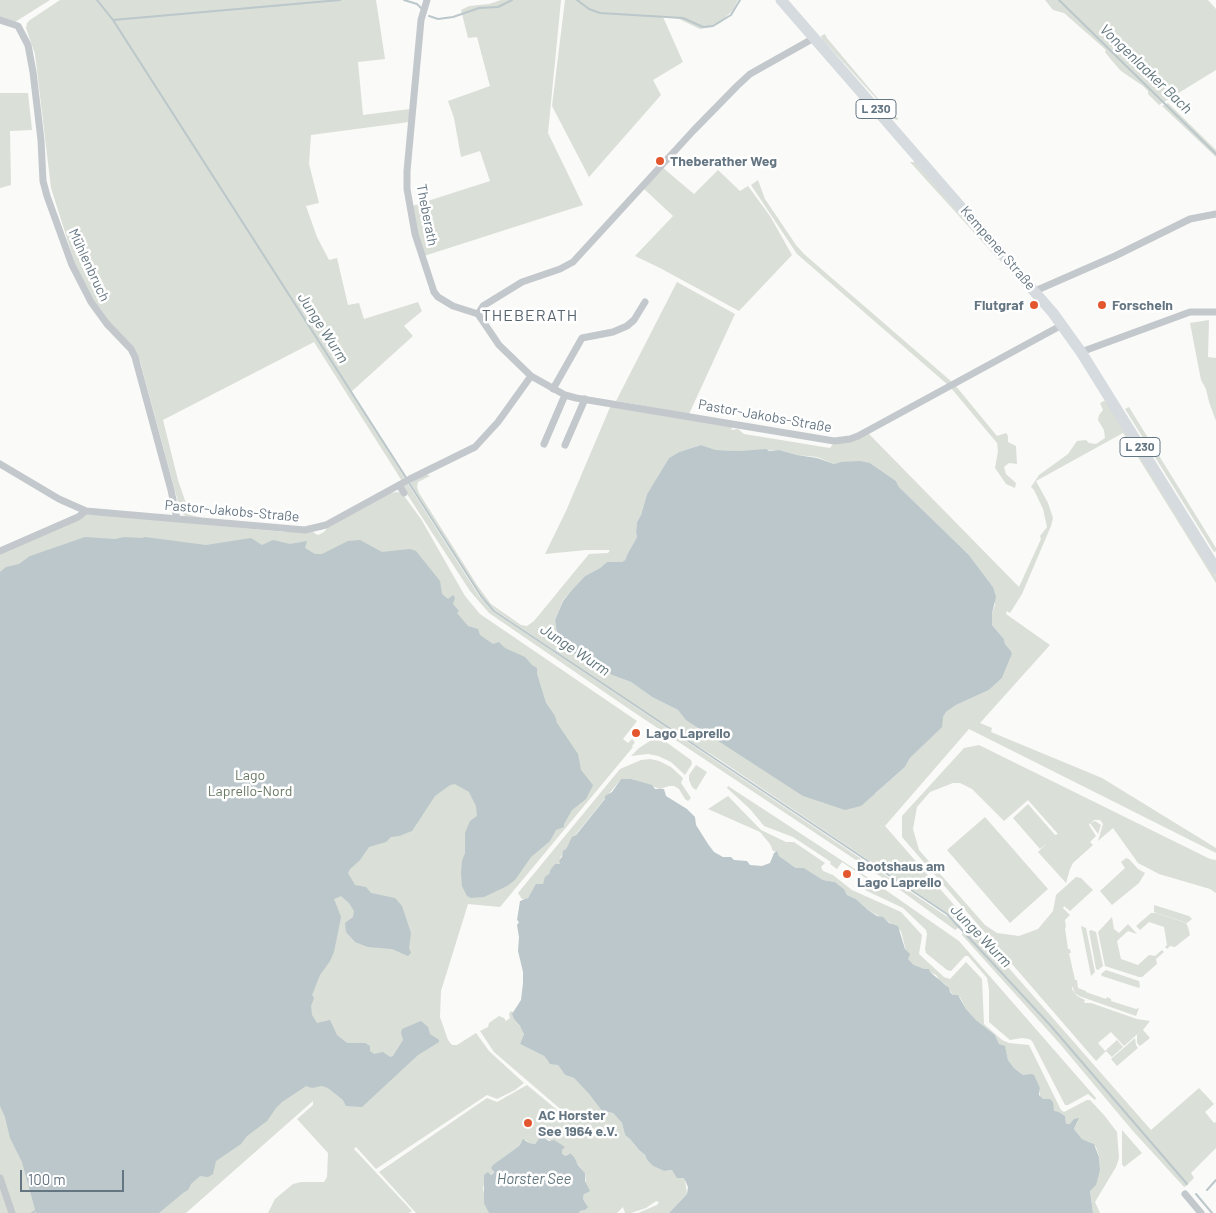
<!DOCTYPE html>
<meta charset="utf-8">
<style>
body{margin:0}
#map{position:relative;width:1216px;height:1213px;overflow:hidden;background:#fafaf8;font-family:Barlow,sans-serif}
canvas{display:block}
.scale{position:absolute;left:20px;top:1170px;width:104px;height:22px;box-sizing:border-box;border:2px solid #657683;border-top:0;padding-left:6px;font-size:15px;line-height:18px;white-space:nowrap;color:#657683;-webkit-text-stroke:4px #fff;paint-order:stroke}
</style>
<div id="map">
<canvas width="1216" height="1213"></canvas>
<div class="scale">100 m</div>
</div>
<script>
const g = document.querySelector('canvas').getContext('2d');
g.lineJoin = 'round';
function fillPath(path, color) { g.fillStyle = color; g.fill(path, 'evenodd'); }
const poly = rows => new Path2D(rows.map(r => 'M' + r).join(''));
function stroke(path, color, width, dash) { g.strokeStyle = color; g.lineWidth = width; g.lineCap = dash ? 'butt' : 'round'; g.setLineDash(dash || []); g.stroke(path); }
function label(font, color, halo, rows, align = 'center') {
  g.font = font + ' Barlow,sans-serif'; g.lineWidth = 5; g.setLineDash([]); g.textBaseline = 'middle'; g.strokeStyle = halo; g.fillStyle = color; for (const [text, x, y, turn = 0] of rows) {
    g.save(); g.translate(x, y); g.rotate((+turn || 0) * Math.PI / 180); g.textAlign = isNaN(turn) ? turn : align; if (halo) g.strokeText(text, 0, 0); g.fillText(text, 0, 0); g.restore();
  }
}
fillPath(poly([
 [0,0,50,0,15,22,0,17],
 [60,0,376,0,385,59,358,62,363,115,410,109,409,122,311,135,309,164,319,203,306,206,317,237,329,260,337,258,348,305,359,303,364,319,418,302,422,311,404,326,413,336,351,392,405,477,402,481,314,342,163,420,178,480,190,515,203,518,187,517,181,513,140,361,99,311,77,270,51,188,35,54,26,28,27,23,30,20],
 [501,0,561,0,548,133,583,205,424,256,415,226,412,206,490,181,480,151,461,157,454,118,448,101,490,86,477,37,468,38,461,10,469,6,489,4],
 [565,0,738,0,733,10,720,23,712,27,700,29,679,19,663,17,683,62,653,80,661,95,589,177,552,106],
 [1045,0,1208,0,1216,9,1216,70,1159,105,1148,94,1148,91,1143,86,1121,71,1113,62,1105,52,1106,50,1064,13,1053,10],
 [825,34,827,38,890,113,899,119,896,120,894,118,822,39,821,36],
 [0,93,28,93,32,130,10,131,11,185,0,188],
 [1168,103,1216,150,1216,157,1162,106],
 [910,162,917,162,1000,258,998,259],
 [662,167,694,194,718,170,740,191,748,186,770,216,792,255,739,311,660,268,635,256,673,216,643,188],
 [758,180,765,199,796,245,804,254,952,382,948,385,797,254,751,185],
 [677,282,735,314,689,414,616,401],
 [1209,320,1208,357,1216,358,1216,421,1209,402,1206,389,1201,380,1190,323],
 [955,385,997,436,1006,433,1008,436,1008,442,1016,446,1017,464,1009,463,1004,467,1006,474,1016,483,1015,488,1006,484,995,468,998,451,997,443,951,388],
 [1106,400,1216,576,1216,583,1123,433,1036,481,1048,503,1053,518,1051,526,1022,594,1010,613,1007,611,1006,614,1050,645,980,723,992,728,991,732,1102,778,1216,848,1216,853,969,729,885,826,969,922,963,925,947,913,717,758,668,728,495,610,481,595,410,483,426,474,430,476,418,482,417,487,419,493,477,585,491,604,521,625,527,626,534,621,589,554,608,553,610,550,586,550,545,554,566,511,611,405,733,425,731,430,738,429,744,434,830,448,834,443,845,443,868,433,1019,587,1041,539,1040,536,1047,527,1043,509,1034,490,1031,487,1039,475,1068,454,1077,441,1086,440,1089,443,1096,444,1105,438,1104,430,1098,420,1099,415,1103,410,1100,403],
 [701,445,716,450,740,451,779,450,797,455,817,457,834,464,843,462,870,463,896,481,899,487,969,555,993,587,995,605,992,613,992,625,1004,639,1005,644,1011,651,1012,654,1002,678,989,690,956,705,946,712,924,744,910,758,905,767,876,793,824,803,803,795,687,720,678,710,652,697,631,682,612,675,563,644,557,634,555,620,563,600,571,591,585,576,600,568,607,562,622,562,625,560,628,553,637,537,636,532,637,522,641,515,647,494,669,458,679,452],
 [1129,407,1216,548,1216,551,1214,552,1125,409],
 [408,484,479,596,494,612,961,926,955,930,892,884,632,711,489,613,470,591,403,488,403,487],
 [397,492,402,493,421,519,465,596,480,614,637,721,623,739,628,743,632,739,635,742,632,746,633,747,500,907,468,904,441,991,440,1017,448,1040,452,1045,457,1045,476,1033,489,1051,524,1083,515,1090,497,1099,487,1095,376,1169,356,1147,354,1149,412,1211,409,1213,268,1213,275,1199,293,1184,301,1182,324,1182,327,1177,328,1153,297,1119,313,1105,313,1101,186,1213,0,1213,0,553,87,515,95,514,285,532,313,532,318,535,324,532,328,527,391,493],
 [653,739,666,742,691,760,692,764,685,775,671,762,658,756,648,754,631,756,639,748],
 [979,745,1210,859,1216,860,1216,893,1210,889,1159,874,1138,863,1113,828,1098,841,1103,824,1100,820,1094,820,1091,823,1095,821,1101,825,1098,834,1090,823,1089,825,1096,836,1090,842,1093,845,1073,863,1070,869,1066,883,1038,852,1047,843,1040,849,1013,818,1028,804,1055,835,1058,834,1028,800,1004,821,972,789,960,783,953,783,930,792,917,807,913,829,919,850,985,925,997,933,1019,936,1038,929,1053,911,1056,895,1076,877,1081,878,1093,890,1070,911,1064,906,1063,908,1070,915,1065,920,1066,927,1065,928,1068,949,1070,949,1071,953,1069,953,1075,980,1077,980,1078,988,1086,991,1086,992,1106,999,1107,997,1111,999,1111,1001,1136,1009,1139,1008,1136,1016,1079,996,1075,993,1072,986,1072,989,1077,996,1085,1000,1084,1003,1091,1003,1137,1019,1150,1021,1143,1030,1150,1038,1140,1046,1137,1043,1137,1035,1141,1031,1124,1046,1111,1032,1098,1043,1105,1051,1117,1040,1123,1047,1112,1057,1106,1051,1096,1061,902,837,902,816,964,748],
 [650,759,659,761,671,767,683,778,681,783,691,798,688,801,685,799,679,789,674,786,669,786,660,789,631,779,621,779,572,839,559,860,561,864,555,864,543,884,536,885,528,898,525,900,522,899,518,893,620,769,641,760],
 [696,765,707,772,696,790,692,787,689,780,689,775],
 [728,786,864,875,959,941,1096,1098,1095,1100,1088,1094,1068,1105,1065,1105,1032,1041,1029,1039,1022,1038,1010,1040,989,1022,989,990,987,978,968,956,965,956,951,971,947,970,926,953,925,949,927,934,926,930,903,908,865,890,870,881,842,862,837,869,830,864,831,862,793,837,764,826,750,809,727,788],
 [728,796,761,830,786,842,794,842,825,863,821,867,823,871,833,875,852,890,901,912,922,935,919,954,944,977,950,979,966,962,982,979,984,1024,1002,1040,1009,1043,1029,1045,1061,1110,1064,1112,1087,1100,1090,1100,1104,1115,1117,1132,1119,1158,1116,1167,1095,1202,1100,1213,1093,1213,1090,1191,1100,1170,1099,1156,1096,1147,1092,1143,1082,1139,1074,1129,1078,1121,1070,1124,1066,1124,1065,1116,1059,1112,1055,1112,1040,1097,1040,1088,1028,1075,1023,1075,1014,1068,1008,1060,1005,1047,999,1044,995,1035,991,1032,976,1020,966,1009,960,997,953,995,945,984,940,981,936,975,914,965,908,959,901,931,886,920,868,910,856,899,847,895,844,889,835,882,823,880,804,868,796,868,792,865,779,856,777,852,773,851,770,844,760,832,708,809],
 [985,817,1048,889,1010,923,947,850],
 [1126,858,1129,859,1138,869,1145,873,1139,883,1112,905,1100,891,1125,868,1121,862],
 [1154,905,1189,916,1192,919,1187,923,1154,912],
 [1151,913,1156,913,1186,923,1188,927,1190,935,1175,947,1170,946,1167,949,1165,947,1167,945,1164,927,1149,922,1140,930,1136,926],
 [1112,917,1114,929,1119,933,1128,924,1137,934,1128,931,1117,941,1121,959,1138,965,1149,955,1155,956,1162,950,1164,952,1156,959,1157,964,1142,977,1139,977,1105,966,1098,932],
 [972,926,1151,1130,1199,1088,1214,1104,1205,1112,1214,1123,1216,1122,1216,1148,1191,1173,1194,1178,1186,1186,1184,1187,1132,1130,1060,1044,962,935,963,932],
 [1081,926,1086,928,1095,972,1091,976],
 [1091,930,1096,932,1103,966,1098,970,1096,969,1089,931],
 [1106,970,1139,981,1140,986,1139,988,1102,976,1101,974],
 [511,1011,513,1012,514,1019,523,1030,524,1034,520,1044,544,1056,548,1062,558,1065,565,1075,574,1078,589,1094,602,1111,613,1113,622,1123,625,1135,630,1139,639,1150,645,1155,647,1160,653,1166,664,1171,672,1170,685,1180,687,1194,669,1213,638,1213,657,1205,659,1202,656,1201,646,1208,631,1213,625,1213,623,1207,617,1213,579,1213,580,1211,585,1210,587,1205,583,1199,586,1185,585,1173,569,1153,566,1156,562,1154,562,1150,564,1147,541,1136,535,1144,529,1143,526,1140,521,1142,519,1146,494,1164,493,1174,491,1175,488,1173,485,1179,483,1189,489,1213,416,1213,379,1172,487,1098,497,1102,527,1085,562,1114,565,1113,494,1052,480,1031,488,1027,489,1023,499,1016,504,1018,506,1021,510,1018,509,1014],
 [1135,1038,1136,1045,1138,1048,1117,1066,1111,1059],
 [1122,1130,1142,1153,1124,1167,1122,1164]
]), '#dadfd7');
fillPath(poly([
 [701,445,716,450,740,451,766,449,769,451,779,450,797,455,817,458,834,464,841,462,860,461,870,463,896,481,899,487,969,555,993,587,996,597,992,613,992,625,1004,639,1005,644,1011,651,1012,654,1002,678,989,690,956,705,946,712,943,717,942,727,910,758,905,767,861,806,845,810,803,796,686,720,678,710,652,697,631,682,612,675,567,649,557,634,555,620,563,601,571,591,585,576,600,568,607,562,622,562,625,560,628,553,637,537,636,532,637,522,641,515,647,494,669,458,679,452],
 [85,537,115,539,124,537,141,538,145,537,206,545,251,538,262,545,273,540,290,544,307,541,305,548,315,554,322,554,348,541,360,540,382,552,410,549,416,551,440,581,442,594,448,599,453,595,455,598,453,604,459,611,457,613,468,626,478,629,480,635,493,644,499,642,505,648,525,657,532,665,537,668,537,674,546,703,555,716,557,723,578,754,581,770,593,785,586,799,572,810,564,824,564,827,556,830,550,841,531,857,515,880,507,886,484,897,471,898,467,896,462,886,461,873,462,861,465,853,465,833,470,821,477,816,476,806,469,792,455,784,450,785,435,796,412,831,399,836,391,837,386,842,369,847,360,860,350,869,348,873,355,885,366,887,371,893,395,898,402,906,411,933,409,948,411,953,408,956,392,949,368,947,355,942,346,932,345,923,353,917,354,911,349,903,341,896,334,899,341,917,334,952,330,961,320,975,312,995,314,998,311,1006,312,1015,317,1023,330,1020,337,1035,347,1043,365,1043,370,1046,370,1051,374,1054,383,1052,390,1057,393,1056,403,1040,401,1032,402,1029,421,1021,428,1027,430,1034,439,1040,439,1042,418,1055,362,1107,346,1106,343,1100,328,1088,322,1086,312,1088,306,1086,282,1102,276,1108,267,1121,247,1136,241,1144,216,1161,213,1174,208,1177,200,1176,191,1184,188,1190,183,1193,159,1213,36,1213,22,1162,10,1138,5,1117,0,1106,0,572,6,567,19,564,30,556],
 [621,779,631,779,652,785,655,789,664,789,666,796,687,809,695,817,696,825,708,844,714,852,723,857,731,857,734,860,747,861,750,865,762,866,770,863,774,853,777,851,779,856,796,868,804,868,823,880,835,882,844,889,847,895,856,899,868,910,877,916,883,917,889,923,898,926,905,949,910,954,908,959,914,965,924,969,929,969,930,972,949,988,950,992,953,995,958,995,966,1009,976,1020,995,1035,999,1044,1005,1046,1008,1060,1014,1068,1023,1075,1031,1074,1034,1075,1040,1088,1039,1095,1043,1099,1050,1099,1053,1102,1054,1111,1059,1112,1065,1116,1066,1124,1070,1124,1074,1119,1079,1118,1074,1129,1082,1139,1094,1144,1099,1157,1100,1170,1096,1185,1090,1191,1093,1213,669,1213,687,1194,688,1187,685,1180,683,1178,677,1178,672,1170,664,1171,653,1166,647,1160,645,1155,639,1150,630,1139,625,1135,622,1123,613,1113,602,1111,589,1094,574,1078,565,1075,558,1065,550,1064,544,1056,520,1044,524,1034,520,1026,514,1019,512,1014,521,1000,523,983,523,972,518,951,519,937,517,925,519,922,517,920,520,901,528,898,536,884,543,884,545,877,549,874,551,869,555,864,560,864,559,860,562,857,563,851,566,849,572,837,576,835,605,799,605,796,612,792],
 [541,1136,549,1141,554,1140,565,1147,562,1150,562,1154,566,1156,570,1153,574,1157,578,1165,585,1173,585,1181,590,1191,584,1194,583,1199,588,1207,585,1210,580,1211,579,1213,489,1213,484,1203,484,1175,488,1172,491,1175,493,1174,494,1172,491,1168,494,1164,519,1146,523,1139,529,1143,535,1144]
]), '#bbc7cb');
stroke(poly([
 [97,0,113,20,407,479],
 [404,0,417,4,422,9],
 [577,0,589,9,600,13,683,18,703,27,713,26,731,15,740,0],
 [1059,0,1216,154],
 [429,16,438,19,453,17,479,8,498,7,512,0],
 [113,20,340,0],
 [409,483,481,596,494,611,947,914,1050,1025,1187,1184],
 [1207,1190,1216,1180],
 [1196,1194,1212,1213],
 [32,1213,35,1211]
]), '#bbc7cb', 2);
stroke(poly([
 [427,0,421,20,407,171,407,189,415,234,434,292,438,297,453,306,478,314,499,345,531,376],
 [0,20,18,26,28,45,33,72,41,140,43,181,47,196,72,265,91,302,107,324,131,349,135,357,171,490,177,519],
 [1035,291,1115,256,1190,219,1216,214],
 [478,314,483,306,522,282,560,269,573,262,693,131,737,86,750,74,814,38],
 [1081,352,1190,312,1216,312],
 [553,389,582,338,613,332,627,326,634,320,645,302],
 [544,444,565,395],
 [565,445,585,399],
 [0,464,59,499,86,511,305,530,326,525,410,479,475,447,498,422,531,376,565,395,576,398,834,441,850,439,858,436,1062,325],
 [399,485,404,493],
 [0,551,78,517,86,511],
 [0,1178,12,1213],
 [1185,1194,1201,1213]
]), '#c3c8cc', 7);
stroke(poly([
 [781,0,1053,313,1081,352,1216,569]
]), '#d6dbdf', 11);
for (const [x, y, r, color] of [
 [660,161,5,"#e4572e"],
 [1034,305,5,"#e4572e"],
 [1102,305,5,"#e4572e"],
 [636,733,5,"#e4572e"],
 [847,874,5,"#e4572e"],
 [528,1123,5,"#e4572e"]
]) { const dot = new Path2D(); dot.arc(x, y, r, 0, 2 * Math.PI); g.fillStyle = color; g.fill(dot); stroke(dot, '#fff', 2); }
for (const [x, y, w] of [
 [876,109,40],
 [1140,447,40]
]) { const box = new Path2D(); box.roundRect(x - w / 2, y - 9.5, w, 19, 4); g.fillStyle = '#fff'; g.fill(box); stroke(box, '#657683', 1); }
label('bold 12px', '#657683', null, [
 ["L 230",876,109],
 ["L 230",1140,447]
]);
label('bold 14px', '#657683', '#fff', [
 ["Theberather Weg",670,161],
 ["Flutgraf",1024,305,"right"],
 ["Forscheln",1112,305],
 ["Lago Laprello",646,733],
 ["Bootshaus am",857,866],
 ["Lago Laprello",857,882],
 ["AC Horster",538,1115],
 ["See 1964 e.V.",538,1131]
], 'left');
label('14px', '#657683', '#fff', [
 ["Theberath",427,215,79],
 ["Kempener Straße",998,248,49],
 ["Mühlenbruch",89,265,65],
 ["Pastor-Jakobs-Straße",765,416,10],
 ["Pastor-Jakobs-Straße",232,511,5]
]);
label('14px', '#687a64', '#fff', [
 ["Lago",250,775],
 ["Laprello-Nord",250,791]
]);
label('italic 15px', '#60757c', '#fff', [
 ["Vongenlaaker Bach",1146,69,44],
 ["Junge Wurm",323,328,57],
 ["Junge Wurm",575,650,34],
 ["Junge Wurm",981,936,46],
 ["Horster See",534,1179]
]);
g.letterSpacing = '1px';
label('16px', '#57646e', '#fff', [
 ["THEBERATH",530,316]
]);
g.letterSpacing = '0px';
</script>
